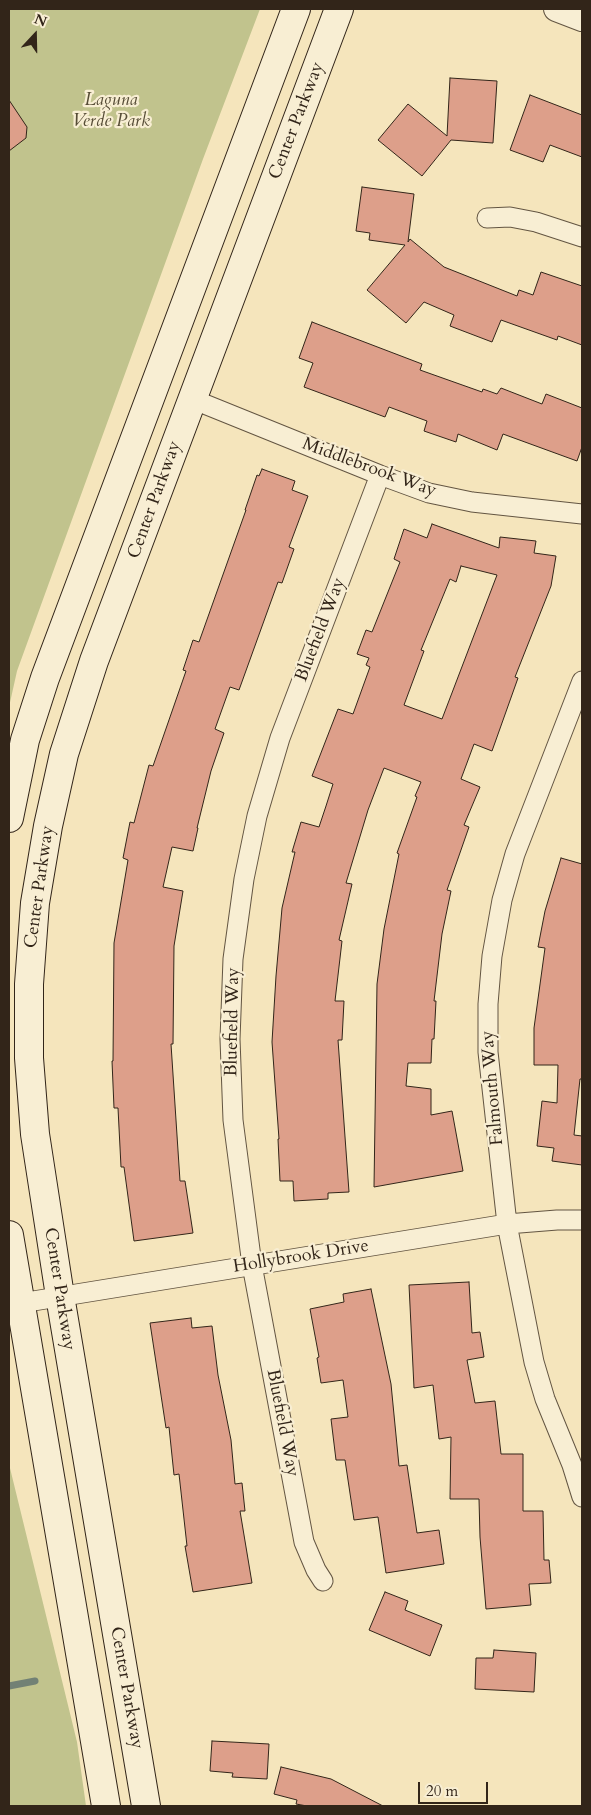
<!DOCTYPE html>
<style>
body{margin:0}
#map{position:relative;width:591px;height:1815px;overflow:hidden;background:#f5e5bc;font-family:Cardo,serif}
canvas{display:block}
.frame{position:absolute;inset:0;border:10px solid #322519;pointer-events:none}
.north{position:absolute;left:10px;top:10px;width:50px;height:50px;-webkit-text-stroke:4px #f8eed3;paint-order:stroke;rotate:21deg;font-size:14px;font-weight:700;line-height:20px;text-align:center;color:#322519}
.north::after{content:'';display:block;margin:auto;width:18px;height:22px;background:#322519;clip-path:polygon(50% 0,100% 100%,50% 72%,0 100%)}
.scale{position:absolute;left:418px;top:1782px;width:70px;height:22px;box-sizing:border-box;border:2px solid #322519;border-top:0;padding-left:6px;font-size:15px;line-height:18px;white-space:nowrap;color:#322519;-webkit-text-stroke:4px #f8eed3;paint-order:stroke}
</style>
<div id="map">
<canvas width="591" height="1815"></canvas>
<div class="frame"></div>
<div class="north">N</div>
<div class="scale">20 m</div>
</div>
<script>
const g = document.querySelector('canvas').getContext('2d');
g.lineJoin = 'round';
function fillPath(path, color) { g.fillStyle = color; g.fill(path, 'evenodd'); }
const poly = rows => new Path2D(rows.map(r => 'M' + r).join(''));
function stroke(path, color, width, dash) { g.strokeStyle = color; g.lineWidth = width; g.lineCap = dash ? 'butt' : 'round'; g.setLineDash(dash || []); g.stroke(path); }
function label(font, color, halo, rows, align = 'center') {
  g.font = font + ' Cardo,serif'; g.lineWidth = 4.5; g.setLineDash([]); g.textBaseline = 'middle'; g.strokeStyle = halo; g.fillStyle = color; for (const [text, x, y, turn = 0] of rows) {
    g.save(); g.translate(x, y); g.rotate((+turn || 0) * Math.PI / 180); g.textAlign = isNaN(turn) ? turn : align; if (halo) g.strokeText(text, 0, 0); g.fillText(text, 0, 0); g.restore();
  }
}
fillPath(poly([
 [9,9,260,9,203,159,17,671,9,707],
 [9,1464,77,1742,86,1806,9,1806]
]), '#c1c38d');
stroke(poly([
 [9,1686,35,1681]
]), '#728175', 7);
const building = poly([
 [450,78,497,81,493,143,451,140,422,176,378,140,408,104,447,136,450,78],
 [530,95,582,115,582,157,550,145,543,162,510,150,530,95],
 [9,100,27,127,26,138,9,151,9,100],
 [362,187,414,194,408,242,410,239,444,267,517,296,519,290,533,295,541,272,582,286,582,345,558,336,557,340,501,320,492,342,450,326,454,315,424,302,406,323,367,290,405,245,369,240,370,233,356,231,362,187],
 [312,322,422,364,420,370,482,392,483,389,497,394,501,388,542,404,546,394,582,408,582,447,577,461,503,434,497,450,458,434,456,442,424,431,427,421,389,407,385,417,304,387,313,363,299,358,312,322],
 [262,469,295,481,292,490,308,496,289,547,294,549,282,583,278,582,239,690,230,687,215,729,224,733,211,771,197,828,198,828,193,851,172,847,163,887,183,891,174,946,173,1044,171,1044,180,1181,185,1181,193,1233,134,1241,124,1167,121,1167,118,1108,114,1108,112,1061,113,1061,114,943,128,860,123,858,130,822,134,823,149,765,153,766,186,671,183,670,193,640,199,642,246,510,245,510,257,475,259,476,262,469],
 [432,524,499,548,500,537,536,541,534,553,556,556,551,586,515,677,518,678,492,751,474,744,461,779,480,787,464,825,469,827,447,890,451,891,442,934,434,1001,436,1001,434,1039,432,1039,431,1063,408,1063,406,1086,431,1089,431,1115,452,1111,463,1171,374,1187,377,984,384,929,399,854,397,853,417,797,415,796,421,782,384,768,368,810,346,883,352,884,339,940,342,941,335,1001,344,1001,342,1040,338,1040,349,1192,328,1193,328,1199,294,1201,293,1181,280,1181,278,1139,279,1139,272,1042,276,976,282,908,295,852,292,852,301,822,319,827,326,806,333,784,312,776,338,709,353,714,370,667,366,665,369,658,357,654,366,630,372,632,400,562,394,559,404,529,427,538,432,524],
 [461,566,497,575,442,719,404,705,424,651,421,650,450,579,456,582,461,566],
 [561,858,582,864,582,1079,580,1079,574,1135,582,1136,582,1165,552,1161,554,1148,537,1146,542,1101,557,1103,558,1065,534,1065,534,1028,545,948,538,947,545,911,561,858],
 [469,1282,472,1333,480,1332,484,1357,467,1360,475,1403,495,1401,501,1454,523,1454,523,1511,543,1511,544,1560,549,1560,551,1583,529,1584,531,1605,486,1609,480,1537,479,1499,450,1499,451,1437,439,1439,433,1385,414,1388,409,1285,469,1282],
 [371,1289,391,1384,399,1466,407,1465,417,1533,439,1530,444,1564,386,1573,378,1517,354,1520,345,1460,336,1460,331,1419,348,1417,343,1380,321,1383,317,1358,319,1357,310,1309,344,1302,343,1294,371,1289],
 [191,1318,192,1328,212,1326,218,1375,231,1440,235,1484,242,1483,245,1511,240,1511,252,1583,193,1592,185,1546,187,1546,179,1474,174,1475,169,1427,166,1428,150,1323,191,1318],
 [385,1592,408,1601,405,1610,442,1625,430,1656,369,1630,385,1592],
 [494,1650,536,1653,534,1692,475,1689,476,1658,493,1658,494,1650],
 [212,1741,269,1744,267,1779,232,1777,233,1773,210,1771,212,1741],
 [281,1767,331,1779,383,1806,307,1806,296,1804,297,1800,274,1794,281,1767]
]);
fillPath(building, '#dd9f8a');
stroke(building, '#322519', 1);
const minor = poly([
 [487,218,510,217,536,222,582,237],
 [192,399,380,475,429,493,472,502,582,514],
 [582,681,515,854,502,900,492,956,488,1004,488,1052,507,1224,534,1362,545,1399,572,1465,582,1497],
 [21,1303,507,1224,557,1220,582,1220],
 [323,1581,316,1570,304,1542,252,1265,233,1120,230,1039,233,959,244,879,257,816,280,738,380,475]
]);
const tertiary = poly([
 [556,9,582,19]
]);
const secondary = poly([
 [9,818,25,740,45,678,296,9],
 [9,1235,106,1806],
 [146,1806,60,1296,35,1134,29,1058,29,984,35,903,48,826,64,754,94,661,339,9]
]);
stroke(minor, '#635542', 21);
stroke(tertiary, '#635542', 26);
stroke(secondary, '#322519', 30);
stroke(minor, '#f8eed3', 19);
stroke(tertiary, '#f8eed3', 24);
stroke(secondary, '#f8eed3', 28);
label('italic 18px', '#564c36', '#f8eed3', [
 ["Laguna",111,101],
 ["Verde Park",111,122]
]);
label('18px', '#322519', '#f8eed3', [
 ["Center Parkway",297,121,-69],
 ["Middlebrook Way",369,468,20],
 ["Center Parkway",155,500,-70],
 ["Bluefield Way",321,630,-69],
 ["Center Parkway",40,887,-82],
 ["Bluefield Way",233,1022,-89],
 ["Falmouth Way",493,1088,-95],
 ["Hollybrook Drive",301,1257,-9],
 ["Center Parkway",59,1289,81],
 ["Bluefield Way",282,1423,79],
 ["Center Parkway",126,1688,80]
]);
</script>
